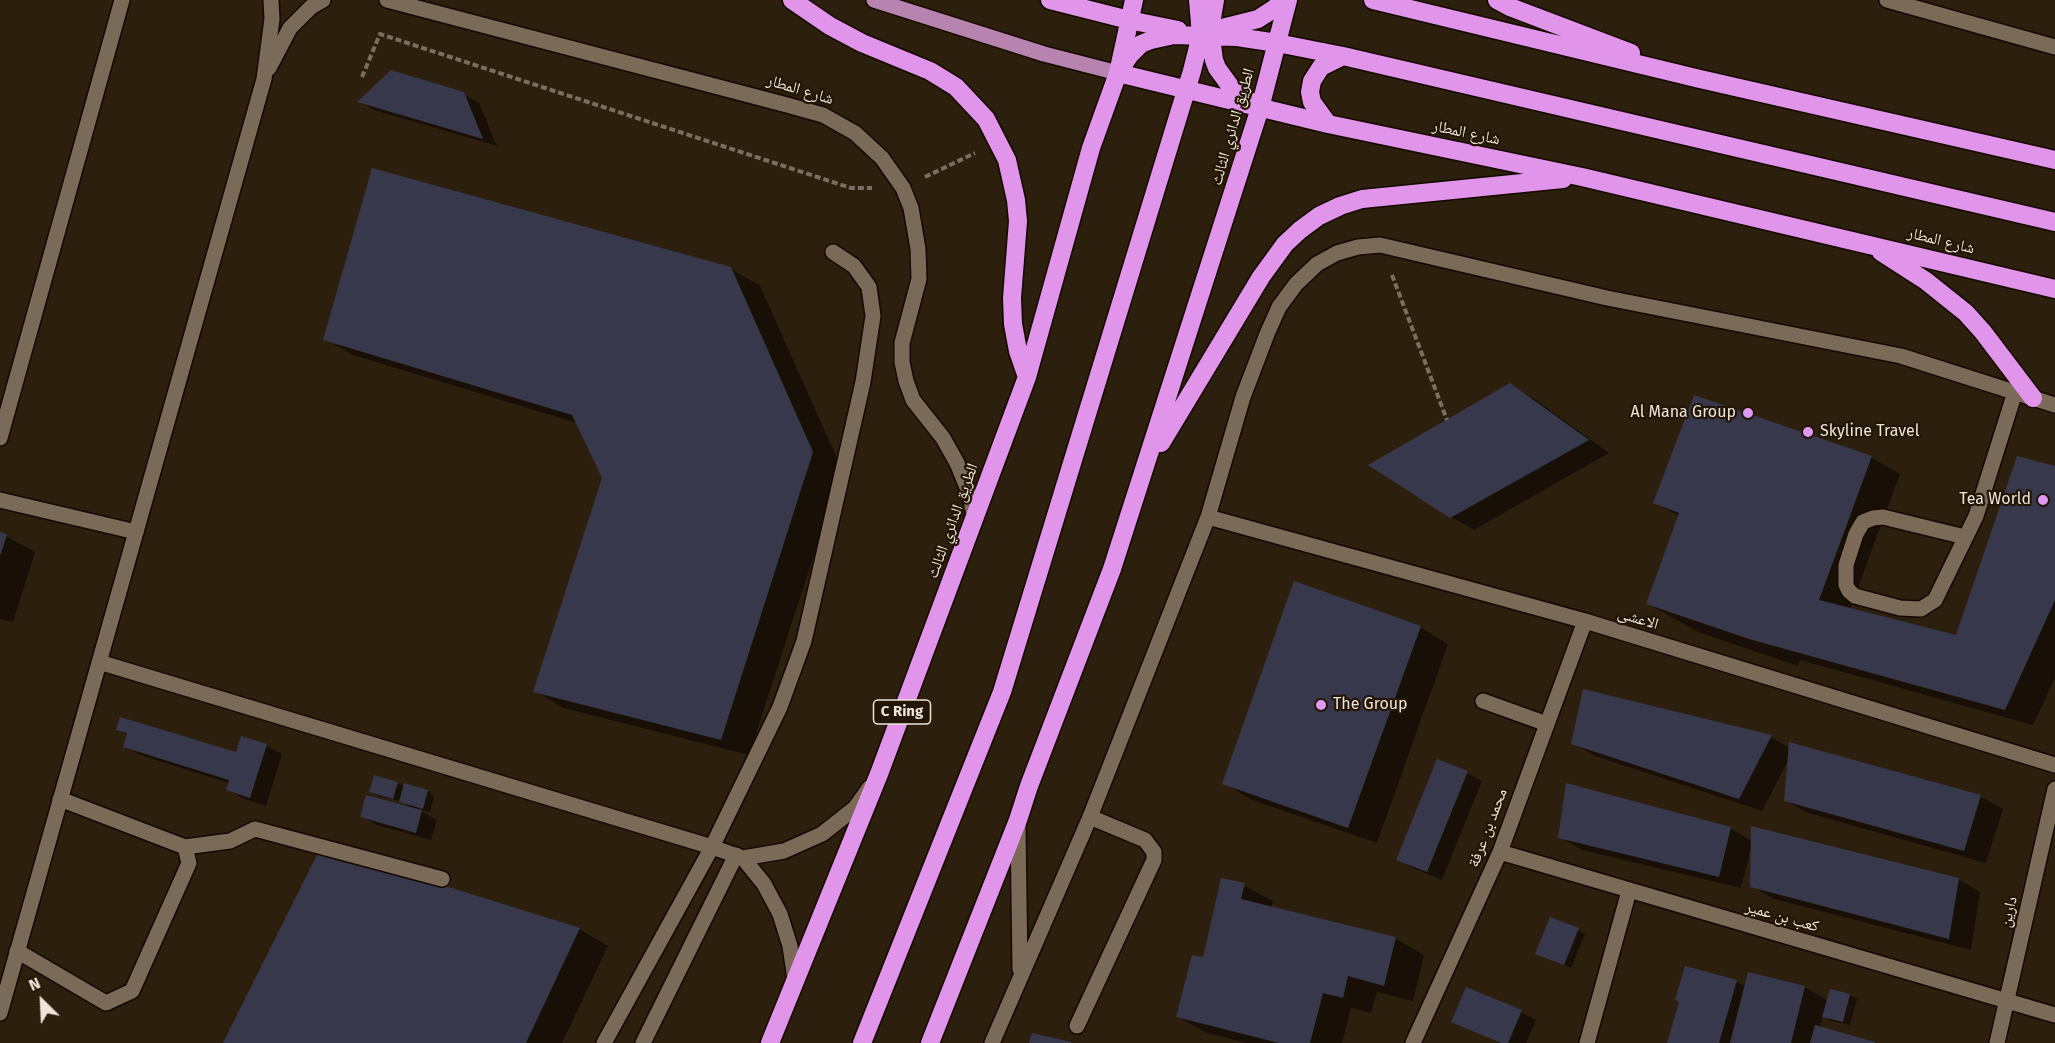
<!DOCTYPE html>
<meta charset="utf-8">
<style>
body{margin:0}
#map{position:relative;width:2055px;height:1043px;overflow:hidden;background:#2d1f0e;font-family:"Fira Sans",sans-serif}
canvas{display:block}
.north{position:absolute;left:12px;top:971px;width:60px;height:60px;-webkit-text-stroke:4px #231606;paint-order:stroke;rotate:336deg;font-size:16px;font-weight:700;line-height:24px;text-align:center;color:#eee4da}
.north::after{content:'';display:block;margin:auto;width:21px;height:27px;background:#eee4da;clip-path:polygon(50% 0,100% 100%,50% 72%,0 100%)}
</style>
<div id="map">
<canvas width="2055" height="1043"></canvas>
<div class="north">N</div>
</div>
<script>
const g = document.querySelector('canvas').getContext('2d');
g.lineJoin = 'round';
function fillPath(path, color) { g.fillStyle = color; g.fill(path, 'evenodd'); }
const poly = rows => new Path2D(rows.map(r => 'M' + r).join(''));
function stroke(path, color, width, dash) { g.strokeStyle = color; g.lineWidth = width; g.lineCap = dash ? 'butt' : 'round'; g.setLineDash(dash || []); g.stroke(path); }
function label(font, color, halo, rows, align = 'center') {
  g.font = font + ' "Fira Sans","Noto Naskh Arabic",sans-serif'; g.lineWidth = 4.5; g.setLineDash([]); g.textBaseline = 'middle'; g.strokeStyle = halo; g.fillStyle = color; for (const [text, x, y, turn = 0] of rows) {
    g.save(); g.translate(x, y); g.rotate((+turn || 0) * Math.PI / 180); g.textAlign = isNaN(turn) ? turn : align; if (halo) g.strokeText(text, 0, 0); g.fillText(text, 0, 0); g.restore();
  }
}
fillPath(poly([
 [463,94,479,103,497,146,374,110,360,102],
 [731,269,760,286,842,469,749,755,563,708,535,691,604,478,577,423,353,355,325,339],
 [1510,385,1533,398,1609,453,1474,530,1451,517],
 [1822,441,1872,458,1900,474,1850,609,1957,637,2055,467,2055,678,2033,725,1800,660,1798,666,1698,632,1648,604,1679,516,1655,503],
 [0,533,35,552,13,622,0,619],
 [1420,627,1448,644,1377,843,1252,800,1224,783],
 [1584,691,1771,737,1790,748,1980,796,2003,809,1986,863,1808,813,1786,801,1790,757,1762,811,1595,756,1573,743],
 [118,729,237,754,242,738,267,746,282,754,266,806,242,798,227,789,229,783,140,755,125,746,128,735],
 [1467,773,1482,781,1442,880,1413,868,1398,860],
 [397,783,405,787,427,791,434,796,430,812,418,809,437,820,431,840,377,825,361,816,411,808,401,801,378,796,371,791],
 [1730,828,1752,841,1958,879,1980,892,1971,950,1774,899,1752,886,1751,849,1741,888,1582,850,1560,837],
 [322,849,579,929,608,946,562,1043,225,1043],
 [1244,885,1273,901,1271,908,1396,939,1424,955,1413,1001,1377,992,1371,1013,1351,1008,1342,1043,1246,1043,1207,1033,1178,1017,1204,959],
 [1578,930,1585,934,1571,968,1537,953],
 [1686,968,1737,982,1746,987,1805,987,1828,1001,1850,995,1857,999,1850,1025,1831,1021,1823,1016,1820,1028,1871,1043,1669,1043,1681,1002],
 [1467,989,1521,1012,1536,1020,1526,1043,1499,1043,1453,1021]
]), '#0007');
fillPath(poly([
 [391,70,464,92,483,139,357,102],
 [372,168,731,267,813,452,721,740,533,692,602,478,572,415,323,340],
 [1510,383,1589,440,1450,518,1368,465],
 [1694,395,1872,456,1819,600,1956,635,2017,456,2055,466,2055,600,2005,710,1749,639,1646,604,1679,513,1653,503],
 [0,532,7,534,1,554,0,554],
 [1294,581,1421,626,1348,828,1222,784],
 [1583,689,1772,735,1739,799,1571,744],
 [120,717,236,752,241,736,267,744,250,798,226,790,229,780,123,747,127,733,116,730],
 [1789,742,1981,795,1964,851,1784,801],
 [1437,759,1468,771,1427,872,1396,860],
 [374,775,398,782,393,799,369,792],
 [404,783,428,790,423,809,399,802],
 [1566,783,1731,827,1719,877,1558,838],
 [366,795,422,810,416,833,360,817],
 [1751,826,1959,878,1949,939,1750,887],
 [321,847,580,928,526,1043,223,1043],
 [1221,878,1245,883,1241,899,1396,937,1384,986,1348,976,1343,998,1323,993,1310,1043,1279,1043,1176,1017,1192,955,1203,957],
 [1550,917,1579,928,1564,965,1535,954],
 [1685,966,1737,980,1719,1043,1667,1043,1679,1002,1675,1000],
 [1748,972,1805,986,1791,1043,1730,1043],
 [1466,987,1522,1010,1508,1043,1501,1043,1451,1022],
 [1830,989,1850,994,1843,1022,1822,1017],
 [1815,1025,1875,1042,1874,1043,1810,1043],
 [1032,1033,1071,1042,1071,1043,1029,1043]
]), '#38384c');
const lane = poly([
 [0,438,122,0],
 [0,500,136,532],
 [1965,537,1883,517,1873,518,1863,522,1856,534,1846,565,1846,585,1849,591,1855,596,1900,608,1921,609,1935,600,1976,516,2015,392],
 [1483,701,1547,724],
 [185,847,230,841,255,829,442,879],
 [17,951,106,1003,132,991,189,863,185,847,60,799],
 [1077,1026,1154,860,1154,852,1145,840,1090,817],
 [604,1043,712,847,780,707,804,641,863,382,873,316,869,287,854,266,833,252],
 [643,1043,736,855],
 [1587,1043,1629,891]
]);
const street = poly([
 [387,0,787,105,823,115,855,133,882,158,903,188,911,208,918,249,919,279,902,343,902,362,906,381,913,400,943,438,957,463,968,490,975,518],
 [1887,0,2055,47],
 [269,68,290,28,311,7,323,0],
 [1208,517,1585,621,2055,765],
 [99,662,712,847,743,858,764,884,780,914,790,946,795,980],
 [1018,825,1020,969],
 [1500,852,2055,1015],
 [743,858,784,851,822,834,855,808,869,788],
 [0,1013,264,79,272,19,271,0],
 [992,1043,1090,817,1208,517,1243,397,1267,334,1279,307,1296,284,1317,264,1337,253,1358,247,1380,245,1607,298,1901,356,2055,405],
 [1413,1043,1500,852,1585,621],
 [1997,1043,2055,789]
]);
const primary = poly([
 [874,0,1044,54,1118,73]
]);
const highway = poly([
 [792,0,830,26,862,43,930,71,956,87,986,119,1007,160,1016,200,1018,221,1012,298,1013,324,1018,351,1027,377],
 [1050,0,1129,20,1178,30],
 [1215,0,1210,30,1214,60,1217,68,1233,90,1251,102],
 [1373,0,1700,79,2055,160],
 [1497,0,1510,7,1631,53],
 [1218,29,1258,19,1275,8,1283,0],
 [1121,68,1130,55,1141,44,1151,40,1174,35,1237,37,1277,43,1343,56,2055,222],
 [1118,73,1328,124,1582,177,2055,289],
 [1328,124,1312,102,1310,92,1312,81,1321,67,1343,56],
 [1881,252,1926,281,1966,313,1983,332,2033,398],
 [1161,443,1261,277,1285,244,1300,230,1319,216,1340,206,1362,199,1563,179],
 [770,1043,879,774,1027,377,1091,148,1118,73,1134,0],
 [862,1043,1002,692,1192,71,1201,35,1198,0],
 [930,1043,1018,820,1029,786,1112,569,1260,108,1288,0]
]);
stroke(lane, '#150800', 18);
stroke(street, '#150800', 18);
stroke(primary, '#150800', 18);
stroke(highway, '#150800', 21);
stroke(poly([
 [362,77,380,34,851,188,872,188],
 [925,177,975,153],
 [1392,275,1447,420]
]), '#7b6e60', 4, [6, 3]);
stroke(lane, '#7a6a57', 15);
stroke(street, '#7a6a57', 15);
stroke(primary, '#b783af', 15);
stroke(highway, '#e094ea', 18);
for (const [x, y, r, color] of [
 [1748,413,6,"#dd99f3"],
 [1808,432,6,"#dd99f3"],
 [2043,500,6,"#dd99f3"],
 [1321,705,6,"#dd99f3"]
]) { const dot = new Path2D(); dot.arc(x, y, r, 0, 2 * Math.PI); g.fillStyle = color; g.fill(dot); stroke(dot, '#231606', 2); }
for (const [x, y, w] of [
 [902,712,57]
]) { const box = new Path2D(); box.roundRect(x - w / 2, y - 12, w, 24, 4.5); g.fillStyle = '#231606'; g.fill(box); stroke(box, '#eee4da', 1.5); }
label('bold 15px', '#eee4da', null, [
 ["C Ring",902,712]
]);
label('16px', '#eee4da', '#231606', [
 ["شارع المطار",800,90,17],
 ["الطريق الدائري الثالث",1233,127,-74],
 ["شارع المطار",1466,133,12],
 ["شارع المطار",1941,241,14],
 ["الطريق الدائري الثالث",953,521,-70],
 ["الاعشى",1638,619,17],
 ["محمد بن عرفة",1488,828,-69],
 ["دارين",2009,912,-77],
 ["كعب بن عمير",1782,917,16]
]);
label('16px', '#eee4da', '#231606', [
 ["Al Mana Group",1736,413],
 ["Skyline Travel",1820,432,"left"],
 ["Tea World",2031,500],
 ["The Group",1333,705,"left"]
], 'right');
</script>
